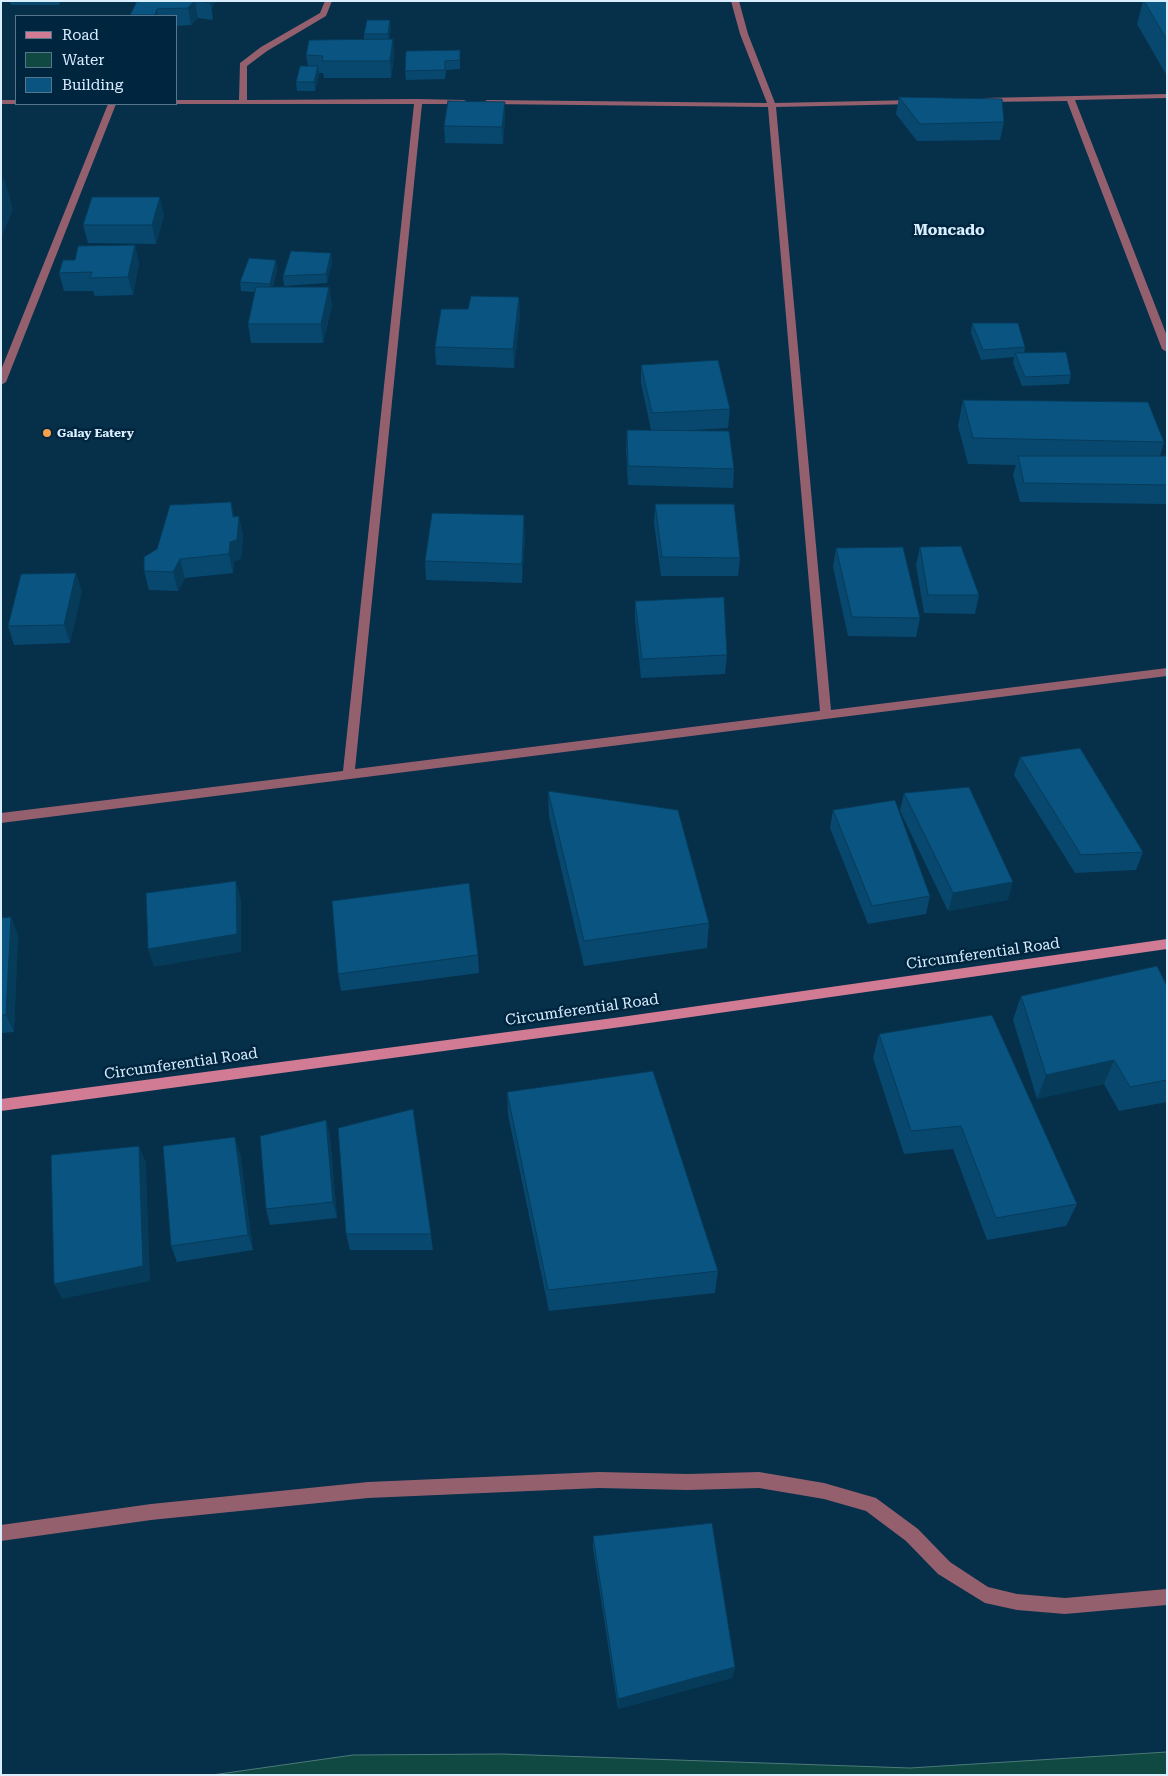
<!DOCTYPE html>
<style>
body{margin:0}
#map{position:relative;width:1168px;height:1776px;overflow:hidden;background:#062f49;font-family:"Roboto Serif",serif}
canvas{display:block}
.frame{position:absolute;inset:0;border:2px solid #d9eeff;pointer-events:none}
.legend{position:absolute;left:15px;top:15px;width:162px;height:90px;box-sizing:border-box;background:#00253e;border:1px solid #57758b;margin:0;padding:6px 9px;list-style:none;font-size:15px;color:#d9eeff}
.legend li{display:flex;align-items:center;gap:10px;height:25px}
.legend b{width:25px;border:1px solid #57758b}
</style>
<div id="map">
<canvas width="1168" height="1776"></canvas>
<div class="frame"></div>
<ul class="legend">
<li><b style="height:6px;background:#d17c94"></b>Road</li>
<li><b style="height:14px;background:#0f4941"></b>Water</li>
<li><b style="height:14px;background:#095480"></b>Building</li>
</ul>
</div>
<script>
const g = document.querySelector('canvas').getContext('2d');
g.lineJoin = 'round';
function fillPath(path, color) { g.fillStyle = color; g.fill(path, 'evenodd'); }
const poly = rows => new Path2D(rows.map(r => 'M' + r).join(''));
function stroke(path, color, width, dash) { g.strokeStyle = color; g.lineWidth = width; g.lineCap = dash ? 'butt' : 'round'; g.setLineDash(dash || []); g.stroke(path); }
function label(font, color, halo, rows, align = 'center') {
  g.font = font + ' "Roboto Serif",serif'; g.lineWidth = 5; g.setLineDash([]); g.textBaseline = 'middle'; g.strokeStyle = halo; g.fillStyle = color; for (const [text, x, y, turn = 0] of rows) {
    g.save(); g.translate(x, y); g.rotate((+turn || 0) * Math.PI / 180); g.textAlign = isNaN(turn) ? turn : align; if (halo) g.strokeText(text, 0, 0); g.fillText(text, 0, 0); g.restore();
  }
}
const water = poly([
 [1167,1752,1167,1775,212,1775,353,1755,502,1754,910,1768,1167,1752]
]);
fillPath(water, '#0f4941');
stroke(water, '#4c7a7a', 1);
fillPath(poly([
 [325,1,332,1,326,16,267,51,247,66,247,100,418,99,464,100,468,102,464,104,422,104,355,769,820,711,768,107,487,104,483,102,487,100,767,103,740,34,731,1,739,1,748,34,775,103,914,100,918,102,914,104,776,107,831,710,1167,668,1167,676,1,823,1,813,343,771,414,104,174,104,176,104,176,100,239,100,240,63,261,47,320,13,325,1],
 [1167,94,1167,98,1075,100,1167,336,1167,352,1162,349,1067,101,984,102,980,100,984,98,1167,94],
 [1,100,16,100,16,104,18,104,1,104,1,100],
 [108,104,116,104,6,382,1,385,1,370,108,104],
 [599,1472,688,1474,759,1472,824,1483,876,1498,918,1529,950,1562,988,1587,1017,1594,1065,1598,1167,1589,1167,1605,1065,1614,1017,1610,985,1603,938,1574,906,1541,866,1511,824,1499,759,1488,688,1490,599,1488,368,1498,151,1520,1,1541,1,1525,151,1504,368,1482,599,1472]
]), '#95606e');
fillPath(poly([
 [1167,939,1167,949,621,1027,1,1111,1,1099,621,1017,1167,939]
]), '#d17c94');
fillPath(poly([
 [10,1,61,1,59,5,11,5],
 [137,1,215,1,212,9,213,20,198,18,191,25,176,26,176,16,130,16,130,15],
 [1143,1,1167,1,1167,76,1137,24],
 [390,20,391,29,389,39,393,39,394,57,391,78,324,78,323,73,319,73,319,75,315,91,297,91,296,82,308,66,306,55,364,40,364,34],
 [460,50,460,69,446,70,445,79,406,80,405,71],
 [899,97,1004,122,1000,140,917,141,896,114],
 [505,120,503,144,445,143,444,126],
 [164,215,156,244,88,243,83,225],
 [135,245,139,264,133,295,95,296,93,291,64,291,59,273,75,260],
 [276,260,277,270,273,287,329,287,332,306,323,343,251,343,248,324,255,292,241,291,240,282],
 [332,262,327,283,284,286,283,276],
 [519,297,520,316,514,368,436,365,435,347,468,309],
 [972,323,1025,347,1024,353,1071,375,1069,384,1022,386,1013,363,1014,357,981,360,971,333],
 [641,365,730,409,728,428,676,431,734,469,733,488,628,485,626,449,627,430,651,430,641,383],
 [963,400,1164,442,1160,456,1167,456,1167,504,1020,502,1013,475,1016,465,968,464,958,426],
 [231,502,234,517,243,534,241,559,234,561,233,573,185,578,178,591,149,590,144,571],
 [655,504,740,558,738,576,661,576,654,523],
 [525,534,522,583,426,580,425,561],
 [920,547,979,595,975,614,924,613,916,565],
 [836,548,920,618,916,637,848,636,833,567],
 [82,591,70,643,14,645,8,626],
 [635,601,727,655,725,674,641,678,635,620],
 [1020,757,1143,852,1136,870,1075,873,1014,775],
 [548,791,709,923,707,948,584,966,549,817],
 [904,793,1008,900,948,911,900,811],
 [833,810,930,896,926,914,868,924,830,828],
 [1,918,18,935,14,1032,1,1033],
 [478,955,479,973,341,991,338,974],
 [1167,986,1167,1102,1119,1111,1104,1084,1037,1099,1013,1020,1021,996],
 [879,1034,1077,1204,1066,1226,987,1240,953,1149,904,1154,873,1058],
 [507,1092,718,1271,715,1293,549,1311,508,1115],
 [413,1109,433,1250,350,1250,346,1234],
 [326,1120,330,1136,337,1218,270,1225,266,1209],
 [240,1153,253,1250,177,1262,171,1246],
 [593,1536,735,1667,732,1678,618,1709,593,1548]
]), '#08486e');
fillPath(poly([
 [195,1,198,18,191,25,188,8],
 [210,1,215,1,212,9,213,20],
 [157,9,158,16,155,16,155,15],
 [390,20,391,29,389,43,388,34],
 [393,39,394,57,391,78,390,61],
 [318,66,319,75,315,91,314,82],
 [505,102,505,120,503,144,502,127],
 [4,178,13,209,1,239,1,184],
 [160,197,164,215,156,244,152,225],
 [135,245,139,264,133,295,128,277],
 [331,253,332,262,327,283,326,274],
 [276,260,277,270,271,294,270,284],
 [329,287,332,306,323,343,321,324],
 [519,297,520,316,514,368,513,349],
 [524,515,525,534,522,583,522,564],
 [239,516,243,534,241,559,234,561,233,573,229,554,230,542],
 [180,559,185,578,178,591,173,572],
 [76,573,82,591,70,643,64,625],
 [236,881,241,899,241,952,154,967,148,949],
 [1013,882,1008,900,948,911,953,893],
 [11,917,18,935,14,1032,6,1015],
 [1114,1060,1104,1084,1037,1099,1046,1075],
 [326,1120,330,1136,337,1218,333,1202],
 [235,1137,240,1153,253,1250,248,1235],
 [139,1146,146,1162,150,1281,62,1299,54,1284],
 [735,1667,732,1678,618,1709,618,1699]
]), '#063b5a');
const building = poly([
 [137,1,194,1,188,8,157,9,155,15,130,15,137,1],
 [196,1,210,1,210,3,196,1],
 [1144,1,1167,1,1167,40,1144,1],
 [367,20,390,20,388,34,364,34,367,20],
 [393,39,390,61,322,61,323,56,306,55,309,40,393,39],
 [460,50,460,60,445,61,445,70,405,71,406,51,460,50],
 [300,66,318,66,314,82,296,82,300,66],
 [899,97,1002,99,1004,122,920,124,899,97],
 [448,101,505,102,502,127,444,126,448,101],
 [92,197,160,197,152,225,83,225,92,197],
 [135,245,128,277,90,278,92,272,59,273,63,260,75,260,78,246,135,245],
 [291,251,331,253,326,274,283,276,291,251],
 [249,258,276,260,270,284,240,282,249,258],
 [256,287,329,287,321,324,248,324,256,287],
 [471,296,519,297,513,349,435,347,441,309,468,309,471,296],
 [972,323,1018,323,1025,347,983,350,972,323],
 [1066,352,1071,375,1025,377,1015,353,1066,352],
 [718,360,730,409,652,413,641,365,718,360],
 [963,400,1148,402,1164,442,973,438,963,400],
 [627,430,729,431,734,469,628,466,627,430],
 [1018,456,1167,456,1167,485,1024,483,1018,456],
 [231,502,233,517,239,516,237,540,230,542,229,554,180,559,173,572,144,571,144,557,157,549,170,505,231,502],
 [655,504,734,504,740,558,662,557,655,504],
 [432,513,524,515,522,564,425,561,432,513],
 [961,546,979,595,928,595,920,547,961,546],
 [903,547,920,618,852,617,836,548,903,547],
 [76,573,64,625,8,626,21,574,76,573],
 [724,597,727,655,642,659,635,601,724,597],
 [1080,748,1143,852,1081,855,1020,757,1080,748],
 [969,787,1013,882,953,893,904,793,969,787],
 [548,791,678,810,709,923,584,941,548,791],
 [895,800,930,896,872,906,833,810,895,800],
 [236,881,237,934,148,949,146,893,236,881],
 [469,883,478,955,338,974,332,901,469,883],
 [11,917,6,1015,1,1015,1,918,11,917],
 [1157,966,1167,986,1167,1080,1130,1087,1114,1060,1046,1075,1021,996,1157,966],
 [992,1015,1077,1204,996,1218,961,1126,911,1131,879,1034,992,1015],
 [653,1071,718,1271,548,1290,507,1092,653,1071],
 [413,1109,431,1234,346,1234,338,1128,413,1109],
 [326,1120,333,1202,266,1209,260,1136,326,1120],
 [235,1137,248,1235,171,1246,163,1146,235,1137],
 [139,1146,143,1266,54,1284,51,1155,139,1146],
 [712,1523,735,1667,618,1699,593,1536,712,1523]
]);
fillPath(building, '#095480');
stroke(building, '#063b5a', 1);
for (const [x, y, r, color] of [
 [47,433,5,"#f8a14a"]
]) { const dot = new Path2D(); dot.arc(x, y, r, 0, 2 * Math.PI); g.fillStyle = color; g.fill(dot); stroke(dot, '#00253e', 2); }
label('bold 12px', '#d9eeff', '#00253e', [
 ["Galay Eatery",57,433]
], 'left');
label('bold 15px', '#d9eeff', '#00253e', [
 ["Moncado",949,231]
]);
label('15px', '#d9eeff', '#00253e', [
 ["Circumferential Road",983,954,-8],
 ["Circumferential Road",582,1010,-8],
 ["Circumferential Road",181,1064,-8]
]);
</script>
